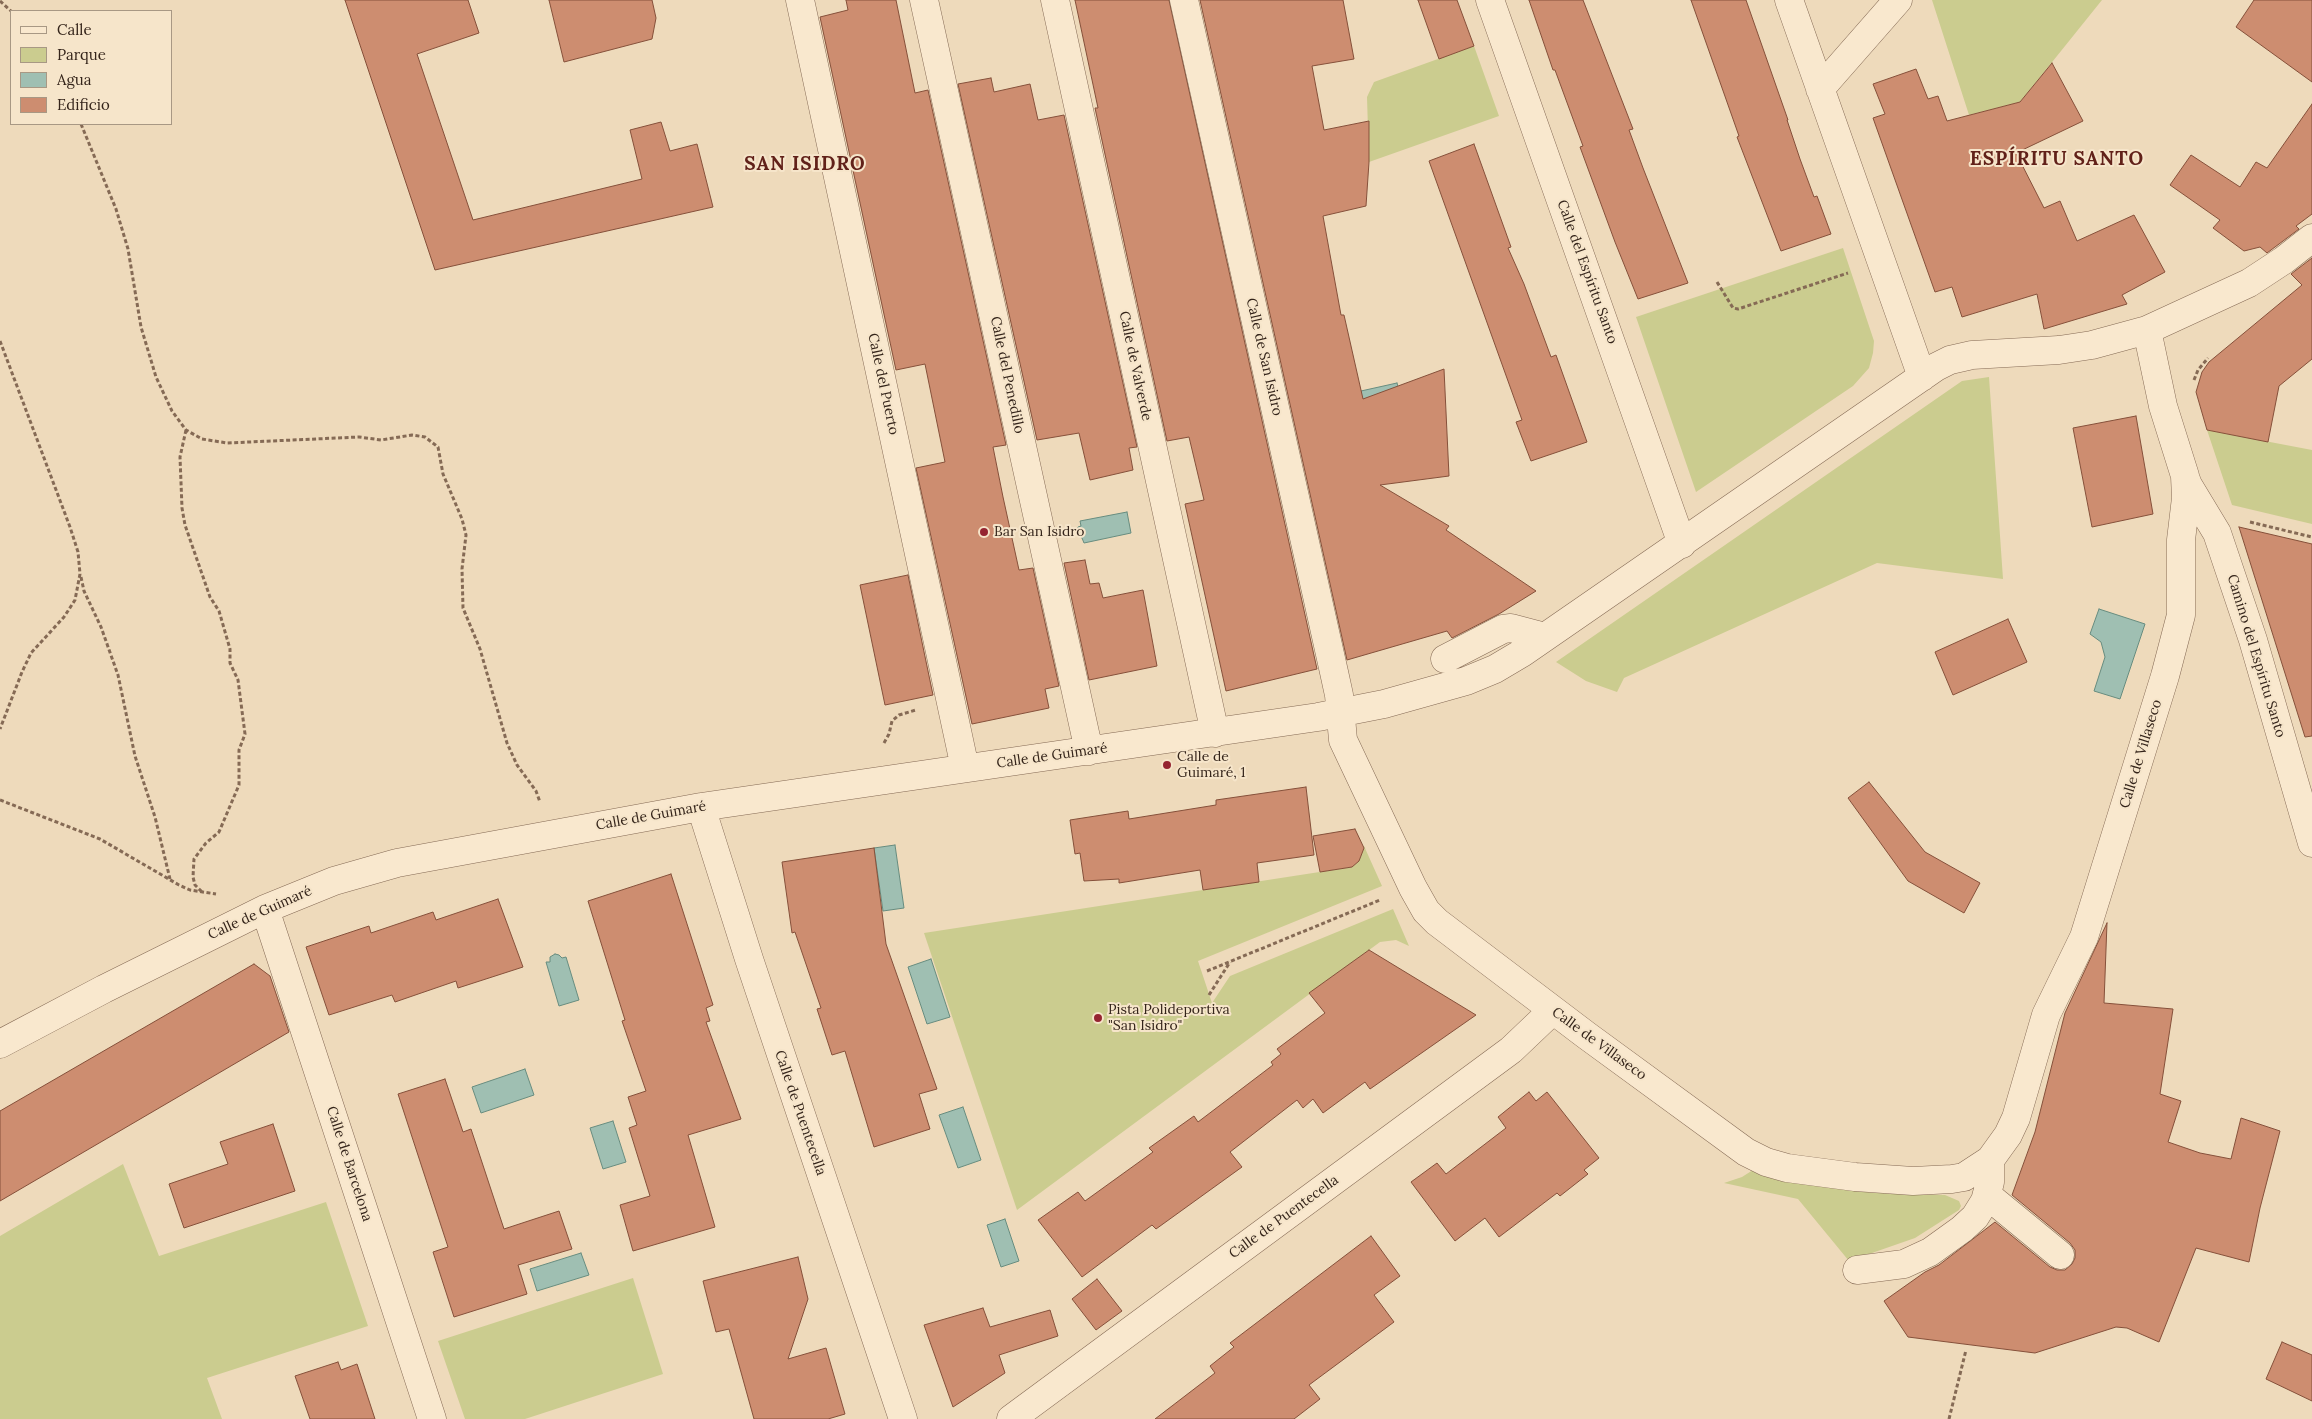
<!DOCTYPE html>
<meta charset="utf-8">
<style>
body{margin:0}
#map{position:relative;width:2312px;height:1419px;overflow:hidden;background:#eedabb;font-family:Lora,serif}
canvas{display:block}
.legend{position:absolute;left:10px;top:10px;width:162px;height:115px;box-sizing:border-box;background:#f6e5ca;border:1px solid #a89884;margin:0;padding:6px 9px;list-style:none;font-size:15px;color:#34241a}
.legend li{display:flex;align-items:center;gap:10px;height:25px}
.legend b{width:25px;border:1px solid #a89884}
</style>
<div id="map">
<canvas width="2312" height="1419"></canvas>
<ul class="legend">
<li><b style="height:6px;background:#f9e8ce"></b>Calle</li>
<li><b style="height:14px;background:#cbcc8f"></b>Parque</li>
<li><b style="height:14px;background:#9fbfb2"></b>Agua</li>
<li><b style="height:14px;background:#cd8d70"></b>Edificio</li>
</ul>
</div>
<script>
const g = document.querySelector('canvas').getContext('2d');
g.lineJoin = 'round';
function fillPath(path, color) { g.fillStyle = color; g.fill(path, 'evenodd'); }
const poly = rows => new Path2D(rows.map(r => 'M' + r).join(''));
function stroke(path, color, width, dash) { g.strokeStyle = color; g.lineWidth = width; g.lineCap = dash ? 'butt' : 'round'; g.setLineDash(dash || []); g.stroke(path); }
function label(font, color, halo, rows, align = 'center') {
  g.font = font + ' Lora,serif'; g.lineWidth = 4; g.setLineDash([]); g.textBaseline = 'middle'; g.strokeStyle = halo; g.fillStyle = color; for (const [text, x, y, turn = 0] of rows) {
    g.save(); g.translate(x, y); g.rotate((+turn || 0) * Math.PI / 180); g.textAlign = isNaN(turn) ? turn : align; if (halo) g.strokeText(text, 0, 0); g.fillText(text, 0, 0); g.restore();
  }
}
fillPath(poly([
 [1932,0,2102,0,2020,102,1969,115],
 [1474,46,1499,116,1369,162,1367,97,1374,82],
 [1843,248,1874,341,1873,353,1869,368,1853,386,1696,492,1636,317],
 [1989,377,2003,579,1877,563,1624,678,1617,692,1586,681,1556,662,1962,381],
 [2207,430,2312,450,2312,524,2232,505],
 [1364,846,1382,886,1198,961,1212,1003,1230,976,1393,909,1409,946,1396,940,1380,942,1017,1210,924,933,1352,867,1359,861],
 [123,1164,159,1256,326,1202,368,1326,207,1378,222,1419,0,1419,0,1236],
 [1753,1170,1840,1189,1875,1193,1945,1195,1959,1201,1961,1206,1959,1210,1915,1238,1849,1261,1798,1199,1724,1183,1742,1177],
 [633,1278,663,1374,525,1419,465,1419,438,1341]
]), '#cbcc8f');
const water = poly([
 [1397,383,1403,405,1358,415,1361,391,1397,383],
 [1127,512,1131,533,1084,543,1082,538,1076,534,1078,527,1081,526,1080,521,1127,512],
 [2099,609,2145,624,2120,699,2094,691,2105,657,2101,642,2090,634,2099,609],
 [895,845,904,908,883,911,874,848,895,845],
 [555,954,559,955,562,958,566,957,579,1000,559,1006,546,962,550,962,550,957,555,954],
 [931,959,950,1017,927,1024,908,967,931,959],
 [525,1069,534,1095,481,1113,472,1087,525,1069],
 [963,1107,981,1160,958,1168,939,1115,963,1107],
 [613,1121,626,1162,603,1169,590,1128,613,1121],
 [1005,1219,1019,1261,1001,1267,987,1225,1005,1219],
 [581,1253,589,1275,537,1291,530,1269,581,1253]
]);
fillPath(water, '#9fbfb2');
stroke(water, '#678c7f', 1);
const building = poly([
 [345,0,468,0,479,33,417,54,473,220,642,179,630,130,661,122,670,151,697,144,713,207,435,270,345,0],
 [549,0,652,0,656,18,652,39,564,62,549,0],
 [846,0,896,0,915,93,928,90,1006,445,993,447,1003,497,1019,570,1033,568,1059,686,1045,689,1049,708,972,724,916,468,945,462,925,364,896,370,820,17,848,10,846,0],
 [1075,0,1169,0,1317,669,1226,691,1185,504,1204,500,1189,437,1167,441,1095,108,1098,108,1075,0],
 [1200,0,1343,0,1354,59,1312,66,1324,130,1369,121,1369,162,1366,206,1323,216,1341,315,1344,315,1363,399,1444,369,1449,476,1380,485,1449,526,1446,530,1536,591,1499,614,1452,638,1447,631,1347,660,1200,0],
 [1418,0,1457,0,1474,46,1439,59,1418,0],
 [1529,0,1583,0,1633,129,1629,130,1643,168,1688,283,1638,299,1615,242,1580,147,1583,146,1555,70,1553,70,1529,0],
 [1691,0,1746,0,1788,120,1787,120,1800,159,1814,197,1817,196,1831,234,1781,251,1737,137,1739,136,1691,0],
 [2254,0,2312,0,2312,82,2236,27,2254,0],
 [2052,63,2083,121,2016,153,2044,208,2060,201,2077,241,2134,215,2165,272,2122,295,2127,304,2044,329,2037,294,1962,317,1952,287,1935,292,1873,118,1885,114,1873,84,1916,69,1928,99,1938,96,1947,121,2020,102,2052,63],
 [991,78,994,92,1030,84,1038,120,1064,115,1137,447,1129,448,1133,470,1090,480,1079,433,1037,440,958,84,991,78],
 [2312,104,2312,214,2296,226,2299,229,2267,253,2260,247,2244,251,2213,228,2220,220,2170,185,2191,155,2240,187,2256,162,2267,168,2312,104],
 [1474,144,1511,247,1508,248,1524,284,1551,357,1556,355,1587,442,1531,461,1516,422,1522,420,1429,161,1474,144],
 [2312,258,2312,359,2279,386,2268,442,2207,430,2196,392,2202,372,2209,362,2302,285,2291,274,2312,258],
 [2136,416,2153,514,2092,527,2073,428,2136,416],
 [2239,527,2312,544,2312,736,2305,737,2239,527],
 [1085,560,1090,584,1099,583,1103,598,1143,590,1157,666,1089,680,1064,563,1085,560],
 [908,575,933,695,885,705,860,585,908,575],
 [2008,619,2027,662,1953,695,1935,652,2008,619],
 [1869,782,1925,852,1980,883,1964,913,1908,881,1848,798,1869,782],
 [1306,787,1314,855,1257,863,1259,882,1203,890,1200,870,1119,883,1119,879,1084,881,1080,853,1075,854,1070,820,1128,811,1129,819,1216,805,1216,800,1306,787],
 [1355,829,1364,848,1359,861,1352,867,1320,872,1313,836,1355,829],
 [874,848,886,944,937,1089,919,1094,930,1129,874,1147,845,1051,832,1055,817,1009,821,1008,795,932,792,933,782,862,874,848],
 [671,874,713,1005,706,1008,710,1021,706,1022,741,1119,688,1135,715,1227,633,1251,620,1205,650,1196,629,1128,637,1125,628,1097,646,1091,622,1021,625,1020,588,901,671,874],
 [498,899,523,967,458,988,456,981,395,1002,392,995,329,1015,306,947,369,926,371,933,433,912,436,920,498,899],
 [2107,923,2104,1003,2173,1009,2160,1094,2181,1101,2168,1142,2200,1153,2231,1159,2241,1118,2280,1131,2260,1208,2249,1262,2196,1248,2159,1342,2127,1328,2116,1327,2035,1353,1908,1337,1884,1301,1925,1272,1939,1265,1995,1222,2050,1267,2057,1270,2065,1270,2072,1264,2075,1258,2075,1250,2070,1243,2012,1195,2035,1132,2065,1013,2107,923],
 [1369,950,1476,1015,1370,1089,1365,1082,1323,1113,1313,1099,1303,1108,1297,1100,1230,1152,1242,1167,1156,1229,1152,1225,1082,1277,1038,1220,1078,1192,1085,1201,1153,1152,1149,1148,1194,1116,1198,1122,1273,1065,1271,1062,1281,1054,1277,1049,1325,1013,1309,993,1369,950],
 [254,964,270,976,289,1032,0,1201,0,1111,254,964],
 [445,1079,463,1132,471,1129,504,1229,559,1211,572,1249,518,1265,527,1294,454,1317,433,1252,448,1247,398,1094,445,1079],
 [1529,1092,1536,1101,1547,1092,1599,1158,1584,1170,1588,1174,1560,1196,1557,1193,1499,1237,1485,1218,1455,1241,1411,1182,1437,1163,1446,1174,1506,1128,1498,1117,1529,1092],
 [273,1124,295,1191,184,1228,169,1184,228,1164,220,1142,273,1124],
 [1371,1236,1400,1276,1374,1295,1394,1322,1309,1385,1320,1399,1294,1419,1155,1419,1215,1373,1210,1366,1234,1347,1230,1343,1371,1236],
 [798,1257,808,1299,788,1359,826,1348,845,1414,828,1419,754,1419,729,1329,716,1332,703,1281,798,1257],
 [1097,1279,1122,1311,1096,1330,1072,1299,1097,1279],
 [983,1308,990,1327,1050,1310,1058,1336,999,1355,1005,1373,953,1407,924,1325,983,1308],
 [2282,1342,2312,1355,2312,1401,2266,1379,2282,1342],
 [338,1362,341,1370,357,1364,375,1419,310,1419,295,1376,338,1362]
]);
fillPath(building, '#cd8d70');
stroke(building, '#85503a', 1);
const minor = poly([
 [800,0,965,768],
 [924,0,1089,751],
 [1055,0,1215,733],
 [1184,0,1334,672,1339,695,1343,740,1413,888,1426,911,1437,922,1586,1035,1746,1152,1766,1162,1787,1168,1855,1177,1913,1181,1952,1179,1964,1177,1990,1160,2008,1135,2016,1118,2046,1015,2084,937,2165,676,2181,615,2181,540,2186,498,2185,476,2163,406,2147,330],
 [1490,0,1682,544],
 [1789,0,1922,377],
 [1820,89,1898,0],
 [2185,477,2188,485,2217,533,2253,640,2312,843],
 [1445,659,1503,629,1511,628,1545,637],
 [701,807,749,959,903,1419],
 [265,909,432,1419],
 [0,1044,104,989,265,909,334,881,397,863,701,807,1318,717,1384,704,1466,681,1495,669,1522,653,1936,367,1950,360,1972,355,2059,350,2092,345,2147,330,2249,283,2284,260,2312,238],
 [1987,1195,2060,1255],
 [1857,1270,1904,1264,1930,1252,1962,1229,1975,1217,1985,1201,1990,1182,1990,1160],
 [1011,1419,1511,1050,1552,1011]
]);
stroke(minor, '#856a55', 29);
stroke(poly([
 [0,1,11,11],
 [81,124,116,209,128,249,141,327,156,377,172,411,186,430,202,439,227,443,359,437,381,440,412,435,425,437,438,447,443,474,462,519,466,535,462,569,463,608,480,649,507,743,517,765,536,791,540,802],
 [1717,282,1733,308,1738,309,1848,273],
 [0,341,70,527,78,552,80,574,75,600,64,617,31,653,22,672,0,729],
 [2194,380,2198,370,2208,358],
 [186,430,180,457,182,508,185,525,210,597,219,611,230,649,230,663,238,680,245,734,239,750,239,785,219,832,206,843,194,859,193,877,195,885,202,892],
 [2250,522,2312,537],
 [81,577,84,591,101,627,118,675,135,756,155,817,170,879],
 [884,743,889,734,892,721,899,715,916,710],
 [0,800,100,839,179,885,190,890,216,894],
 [1207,971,1380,900],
 [1209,995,1230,962],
 [1949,1419,1966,1350]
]), '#856a55', 3, [4, 2.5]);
stroke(minor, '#f9e8ce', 28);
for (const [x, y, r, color] of [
 [984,532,5,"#952430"],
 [1167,765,5,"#952430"],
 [1098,1018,5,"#952430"]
]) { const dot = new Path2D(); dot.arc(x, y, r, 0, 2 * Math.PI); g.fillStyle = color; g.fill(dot); stroke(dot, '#f6e5ca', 2); }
label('14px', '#34241a', '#f6e5ca', [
 ["Calle del Espíritu Santo",1587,272,70],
 ["Calle de San Isidro",1264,357,77],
 ["Calle de Valverde",1135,366,78],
 ["Calle del Penedillo",1007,375,78],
 ["Calle del Puerto",883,384,78],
 ["Camino del Espíritu Santo",2256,656,73],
 ["Calle de Villaseco",2141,754,-73],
 ["Calle de Guimaré",1052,756,-8],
 ["Calle de Guimaré",651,816,-10],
 ["Calle de Guimaré",260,913,-24],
 ["Calle de Villaseco",1599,1044,36],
 ["Calle de Puentecella",800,1113,71],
 ["Calle de Barcelona",349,1164,72],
 ["Calle de Puentecella",1284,1217,-36]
]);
label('14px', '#34241a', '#f6e5ca', [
 ["Bar San Isidro",994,532],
 ["Calle de",1177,757],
 ["Guimaré, 1",1177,773],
 ["Pista Polideportiva",1108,1010],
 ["\"San Isidro\"",1108,1026]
], 'left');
g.letterSpacing = '1px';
label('bold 19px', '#612119', '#f6e5ca', [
 ["ESPÍRITU SANTO",2057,160],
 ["SAN ISIDRO",805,165]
]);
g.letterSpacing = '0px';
</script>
